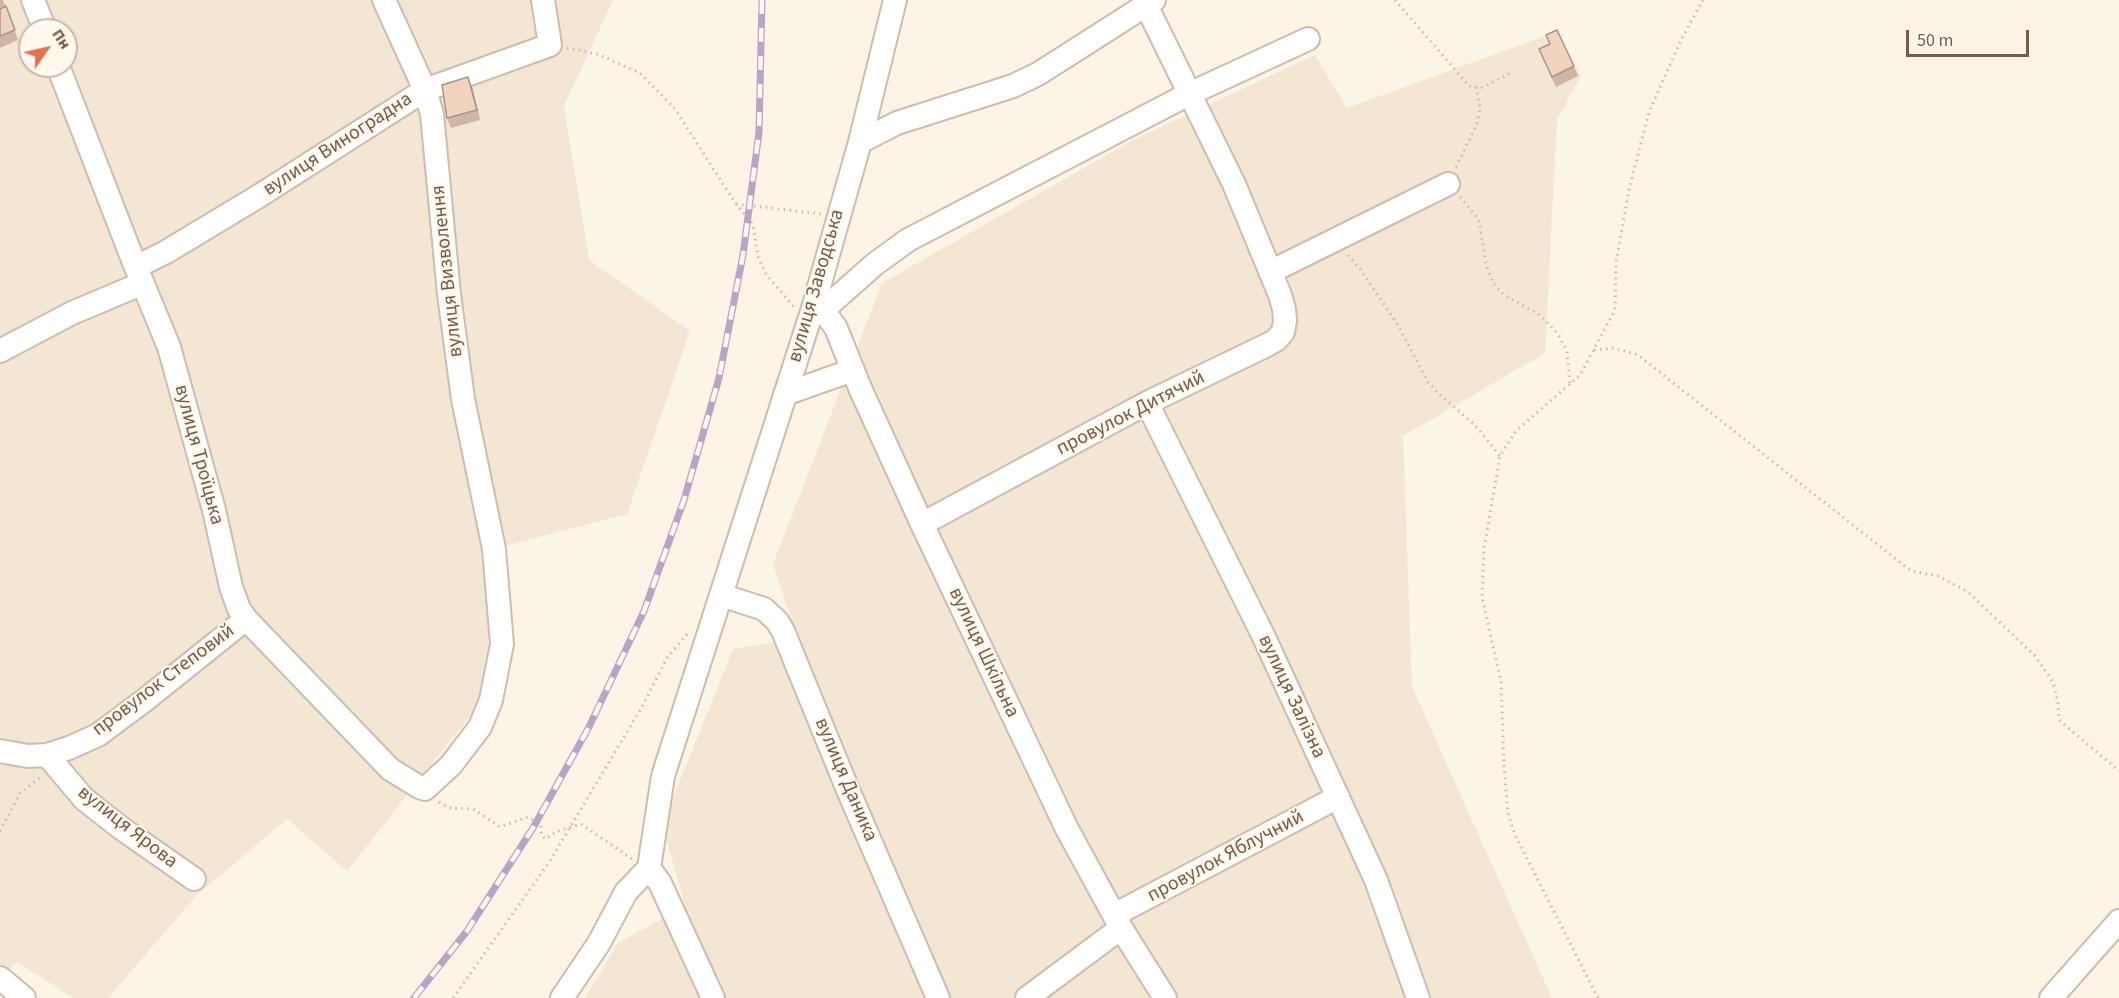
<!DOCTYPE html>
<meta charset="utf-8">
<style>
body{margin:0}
#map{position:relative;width:2119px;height:998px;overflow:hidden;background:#fcf4e7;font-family:"Source Sans 3",sans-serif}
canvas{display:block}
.north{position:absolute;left:18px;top:18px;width:60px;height:60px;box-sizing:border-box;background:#fff8ed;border:2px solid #c8b9ac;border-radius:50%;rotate:56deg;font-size:16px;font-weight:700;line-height:24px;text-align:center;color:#755b4b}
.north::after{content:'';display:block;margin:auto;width:21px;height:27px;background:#e3734f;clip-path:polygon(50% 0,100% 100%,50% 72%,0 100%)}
.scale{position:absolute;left:1906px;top:30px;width:123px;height:27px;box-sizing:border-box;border:3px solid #755b4b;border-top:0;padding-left:8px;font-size:18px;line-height:21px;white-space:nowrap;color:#755b4b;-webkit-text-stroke:4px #fff8ed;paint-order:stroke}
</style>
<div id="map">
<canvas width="2119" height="998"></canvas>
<div class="north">Пн</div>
<div class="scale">50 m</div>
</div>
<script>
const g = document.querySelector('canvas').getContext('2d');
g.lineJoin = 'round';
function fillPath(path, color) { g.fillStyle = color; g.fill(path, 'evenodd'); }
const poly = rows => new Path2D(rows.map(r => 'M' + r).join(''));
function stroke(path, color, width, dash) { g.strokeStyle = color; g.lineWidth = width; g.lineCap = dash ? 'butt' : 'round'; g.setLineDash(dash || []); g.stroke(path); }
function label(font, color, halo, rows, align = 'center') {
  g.font = font + ' "Source Sans 3",sans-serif'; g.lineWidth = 4.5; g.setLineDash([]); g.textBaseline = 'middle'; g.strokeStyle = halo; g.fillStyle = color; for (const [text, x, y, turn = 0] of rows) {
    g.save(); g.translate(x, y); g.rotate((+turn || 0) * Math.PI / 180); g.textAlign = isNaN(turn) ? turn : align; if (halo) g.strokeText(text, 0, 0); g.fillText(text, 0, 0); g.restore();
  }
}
fillPath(poly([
 [0,0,613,0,564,106,589,260,690,331,627,514,505,546,477,707,347,871,287,819,197,895,108,998,73,998,18,962,0,977],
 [30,30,66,30,66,66,30,66],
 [1556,32,1581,76,1557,120,1545,353,1403,436,1412,687,1552,998,585,998,618,943,685,906,662,825,733,649,797,638,773,564,882,283,1133,140,1315,55,1347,108]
]), '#f3e6d5');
const minor = poly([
 [33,0,45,30],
 [58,66,133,260,169,347,214,510,231,587,239,609,246,619,390,769,419,787,425,789,451,765,480,727,491,700,502,644,494,549,463,399,449,294,432,114,425,90,384,0],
 [860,142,895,0],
 [136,267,166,252,259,196,425,90,550,45,543,0],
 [1270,272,1448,184],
 [813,308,823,310,836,328,860,388,922,524,1067,829,1121,928,1165,998],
 [823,310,875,264,908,240,1189,94,1308,39],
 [0,351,72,313,143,283],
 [785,394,853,370],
 [1147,403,1263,635,1376,880,1418,998],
 [922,524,1147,403,1267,345,1276,340,1283,332,1285,321,1284,309,1280,295,1234,184,1146,5],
 [721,595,764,609,777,621,783,631,848,790,938,998],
 [0,751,28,756,47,755,84,799,121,828,194,879],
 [47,755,69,748,98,735,145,700,246,619],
 [649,868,660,883,713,998],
 [1114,915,1338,797],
 [0,978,24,998],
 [562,998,599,943,626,892,649,868,663,776,813,308,860,142,897,123,1013,86,1038,74,1154,0],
 [1027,998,1121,928],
 [2051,998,2119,921]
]);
stroke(minor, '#cebcad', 26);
stroke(poly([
 [1395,0,1469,86,1481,88,1513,72],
 [567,48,597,54,640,73,675,109,736,204,753,224,758,257,766,274,794,307],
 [1456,167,1477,124,1480,108,1476,87],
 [1460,197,1479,220,1486,264,1493,283,1503,294,1541,316,1558,334,1567,351,1570,383],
 [736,204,821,214],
 [1348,255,1360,269,1398,325,1428,382,1440,395,1475,425,1500,456],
 [1594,350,1614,348,1638,355,1911,571,1938,576,1968,592,2035,656,2053,682,2058,702,2059,720,2119,771],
 [439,802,449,808,473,809,500,827,528,817,541,825,541,834,545,839,558,831,581,824,632,859],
 [0,831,20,793,42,776],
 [453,998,550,861,643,705,667,658,687,634],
 [1598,998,1515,835,1508,813,1504,767,1501,682,1482,597,1484,549,1500,456,1516,431,1580,375,1615,310,1616,263,1629,189,1649,112,1681,40,1703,0]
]), '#d6b7a2', 3, [1.5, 4.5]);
stroke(minor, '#fff', 22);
const rail = poly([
 [414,998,467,931,533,828,589,727,644,611,684,500,719,378,743,255,759,132,762,0]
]);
stroke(rail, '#b7a5c6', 7);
stroke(rail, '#fff8ed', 4.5, [14]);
fillPath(poly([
 [0,0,3,0,5,6,0,8],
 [6,6,18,40,0,48,0,9],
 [1546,35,1574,66,1578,76,1556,87,1543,59,1539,49,1549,44],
 [468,77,472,87,480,120,451,128,447,118]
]), '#cfb6a4');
fillPath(poly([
 [468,77,472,87,480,120,477,110]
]), '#a99486');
const building = poly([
 [6,6,15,30,0,36,0,9,6,6],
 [1557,30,1574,66,1552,77,1539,49,1550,44,1546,35,1557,30],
 [468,77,477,110,447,118,442,85,468,77]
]);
fillPath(building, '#f1d4bf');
stroke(building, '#a99486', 1.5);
label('20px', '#755b4b', '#fff8ed', [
 ["вулиця Виноградна",338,145,-33],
 ["вулиця Визволення",448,271,-96],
 ["вулиця Заводська",817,286,-74],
 ["провулок Дитячий",1131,414,-27],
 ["вулиця Троїцька",198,455,75],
 ["вулиця Шкільна",983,653,65],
 ["провулок Степовий",164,681,-37],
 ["вулиця Залізна",1291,697,65],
 ["вулиця Даника",845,780,67],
 ["вулиця Ярова",127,828,38],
 ["провулок Яблучний",1226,857,-28]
]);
</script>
